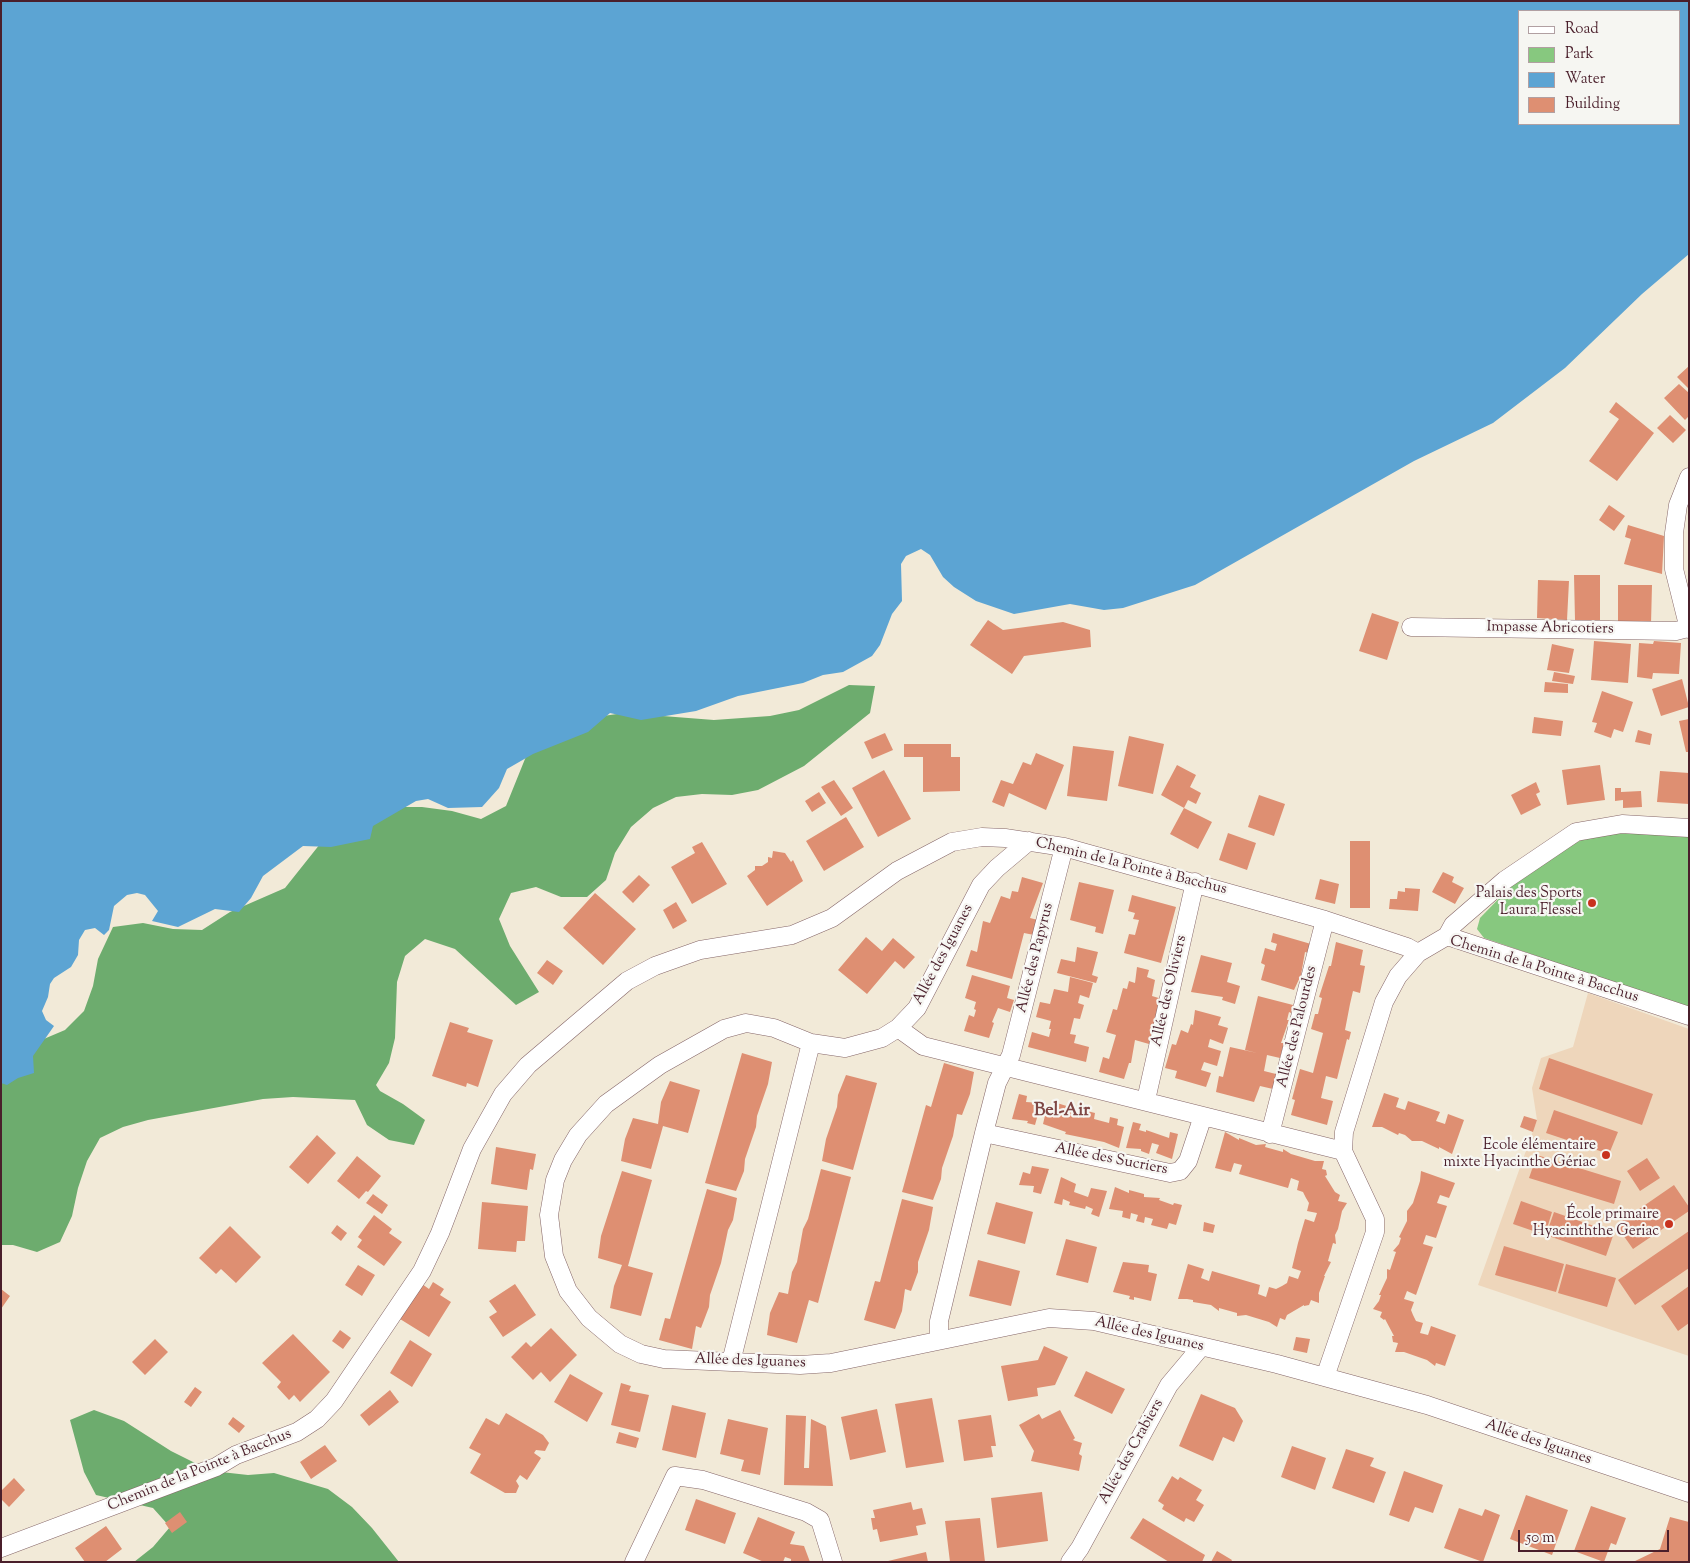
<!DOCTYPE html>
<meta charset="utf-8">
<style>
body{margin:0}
#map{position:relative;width:1690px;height:1563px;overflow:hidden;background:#f2ead8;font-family:"Sorts Mill Goudy",serif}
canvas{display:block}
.frame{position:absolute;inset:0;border:2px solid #4a1f2b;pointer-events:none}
.legend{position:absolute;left:1518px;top:10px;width:162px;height:115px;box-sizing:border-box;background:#f6f6f2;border:1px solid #b1a0a2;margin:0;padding:6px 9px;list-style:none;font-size:15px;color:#4a1f2b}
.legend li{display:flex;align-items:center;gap:10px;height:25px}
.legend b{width:25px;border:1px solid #b1a0a2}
.scale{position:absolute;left:1518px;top:1530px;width:151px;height:22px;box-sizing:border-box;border:2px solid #4a1f2b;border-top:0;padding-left:6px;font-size:15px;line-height:18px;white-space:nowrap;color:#4a1f2b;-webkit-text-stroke:4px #f6f6f2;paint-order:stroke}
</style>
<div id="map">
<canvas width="1690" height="1563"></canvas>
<div class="frame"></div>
<ul class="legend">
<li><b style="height:6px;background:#fff"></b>Road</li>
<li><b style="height:14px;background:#87c87f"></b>Park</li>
<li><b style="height:14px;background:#5ca4d3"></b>Water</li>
<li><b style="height:14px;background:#de8f72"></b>Building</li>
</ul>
<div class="scale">50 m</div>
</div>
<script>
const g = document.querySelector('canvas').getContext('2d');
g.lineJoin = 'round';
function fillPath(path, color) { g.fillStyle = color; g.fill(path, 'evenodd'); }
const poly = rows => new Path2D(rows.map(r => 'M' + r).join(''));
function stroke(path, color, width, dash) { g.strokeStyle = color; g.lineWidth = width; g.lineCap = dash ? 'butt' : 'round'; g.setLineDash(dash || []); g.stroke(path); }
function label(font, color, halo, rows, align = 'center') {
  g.font = font + ' "Sorts Mill Goudy",serif'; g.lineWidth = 4.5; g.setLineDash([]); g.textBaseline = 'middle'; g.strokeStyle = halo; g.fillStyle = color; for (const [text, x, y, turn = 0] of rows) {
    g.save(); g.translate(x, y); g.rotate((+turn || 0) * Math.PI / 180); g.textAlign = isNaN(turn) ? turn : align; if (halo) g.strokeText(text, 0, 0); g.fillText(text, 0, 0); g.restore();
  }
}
fillPath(poly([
 [1588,993,1689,1029,1689,1356,1478,1285,1537,1120,1532,1088,1541,1058,1573,1047]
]), '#eed6bb');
fillPath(poly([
 [1630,828,1689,832,1689,1008,1484,938,1477,929,1480,918,1509,888,1548,856,1590,836]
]), '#87c87f');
fillPath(poly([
 [849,685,875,686,870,713,804,766,758,790,732,795,702,794,676,797,653,808,631,827,615,853,606,880,587,897,561,897,536,887,511,893,499,919,510,946,539,992,516,1005,455,949,425,939,405,956,397,982,395,1038,389,1063,376,1085,380,1091,403,1104,425,1120,414,1145,389,1140,367,1125,355,1100,293,1097,263,1099,148,1120,123,1127,100,1138,87,1161,78,1188,72,1216,60,1242,37,1252,13,1245,1,1245,1,1048,39,1041,65,1030,84,1011,93,986,98,959,113,927,143,923,173,929,202,930,230,912,285,888,320,844,392,807,422,807,452,811,481,819,506,806,527,754,596,717,624,713,714,720,770,716,799,710],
 [94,1410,124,1421,171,1451,195,1463,221,1472,248,1475,274,1473,328,1489,352,1507,372,1528,399,1562,134,1562,153,1547,170,1527,153,1508,96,1495,84,1472,70,1420]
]), '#6dac6e');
fillPath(poly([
 [1,1,1689,1,1689,254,1642,294,1565,368,1493,423,1414,461,1195,585,1123,608,1104,610,1070,604,1014,614,976,601,954,587,943,577,930,555,921,549,906,556,901,564,902,601,892,614,880,645,872,656,843,672,823,675,803,683,738,696,696,711,641,720,610,713,588,732,533,754,507,769,499,788,482,807,448,808,428,799,416,801,373,826,370,839,331,847,303,846,263,876,251,898,239,912,215,909,178,927,152,921,158,911,145,895,137,893,127,895,114,906,109,930,104,935,95,928,85,930,79,940,78,955,71,967,54,978,50,984,48,997,42,1011,46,1020,54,1026,33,1056,34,1073,18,1078,7,1085,1,1083],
 [1519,11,1679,11,1679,124,1519,124]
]), '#5ca4d3');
fillPath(poly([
 [1689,366,1689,389,1677,377],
 [1679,384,1689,393,1689,416,1685,420,1664,398],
 [1616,402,1654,433,1617,481,1589,461,1619,419,1609,412],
 [1670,415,1686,430,1673,443,1657,428],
 [1609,505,1625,516,1614,531,1599,520],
 [1628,525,1664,536,1662,574,1624,564,1631,539,1625,537],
 [1574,575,1600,575,1600,620,1575,620],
 [1538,580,1569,581,1567,620,1537,618],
 [1618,585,1652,585,1651,624,1618,623],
 [1372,613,1399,622,1387,660,1359,651],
 [988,620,1003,630,1063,622,1090,630,1091,647,1024,656,1012,674,970,645],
 [1594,641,1631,644,1628,683,1591,680],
 [1654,641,1681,643,1679,674,1653,673,1652,679,1637,677,1639,643,1653,644],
 [1552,644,1574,649,1569,673,1547,670],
 [1554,672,1575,676,1573,684,1552,681],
 [1682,679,1689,707,1661,716,1652,689],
 [1545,682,1568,684,1568,693,1544,692],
 [1602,691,1633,702,1623,732,1614,729,1611,738,1594,732,1597,723,1592,722],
 [1534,717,1563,721,1561,736,1532,733],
 [1689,719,1689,752,1686,752,1679,721],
 [1638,730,1652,734,1650,745,1635,742],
 [885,733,893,750,872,759,864,742],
 [1129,736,1164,744,1153,794,1118,786],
 [904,744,951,744,951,757,960,757,960,791,923,792,923,757,904,757],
 [1073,746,1114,751,1107,801,1067,796],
 [1036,753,1064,765,1046,810,1009,793,1004,807,992,802,1001,780,1013,784,1023,762,1031,765],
 [1177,765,1196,775,1190,787,1201,793,1196,804,1188,800,1184,808,1161,795],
 [1600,765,1605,800,1567,805,1562,770],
 [884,770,911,819,878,837,852,788],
 [1660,771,1689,773,1689,804,1657,802],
 [834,780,853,808,841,816,821,787],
 [1536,782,1540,792,1536,794,1541,805,1521,815,1511,795],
 [1615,788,1621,788,1621,792,1641,791,1642,807,1623,808,1623,800,1615,801],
 [819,792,826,803,812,812,805,801],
 [1259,795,1285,804,1274,836,1248,827],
 [1184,808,1212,822,1198,849,1170,834],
 [846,817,864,847,824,871,806,841],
 [1228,833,1256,843,1247,870,1219,860],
 [1350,841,1370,841,1370,908,1350,908],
 [702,842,727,884,692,904,671,867,695,853,692,847],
 [773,851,785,853,791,862,793,860,803,881,767,906,747,876,755,870,755,866,762,866,768,862,768,857,772,858],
 [1443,872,1454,877,1452,882,1464,888,1455,904,1432,892],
 [639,875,650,885,633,903,622,892],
 [1022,877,1043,883,1030,918,1038,920,1034,935,1024,933,1012,979,966,966,971,950,977,952,983,921,990,923,1001,896,1010,899,1012,891,1018,892],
 [1320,879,1339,884,1335,904,1315,899],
 [1079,882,1114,890,1103,934,1095,932,1096,927,1070,920],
 [1405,888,1420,889,1418,911,1389,909,1390,899,1397,899,1398,891,1405,892],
 [595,893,636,929,603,965,563,928],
 [1132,895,1176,907,1161,963,1124,953,1129,934,1135,935,1139,920,1133,919,1135,913,1128,911],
 [676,902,687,921,673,929,663,910],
 [1273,933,1311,944,1308,953,1305,952,1301,975,1294,990,1261,980,1265,965,1261,963,1265,948,1275,951,1277,944,1271,942],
 [866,937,882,951,893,938,915,957,904,969,895,961,867,994,838,970],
 [1336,942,1363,950,1360,965,1365,966,1360,993,1353,991,1350,1004,1345,1030,1351,1032,1349,1040,1347,1039,1337,1079,1326,1076,1321,1098,1333,1101,1327,1125,1291,1115,1295,1100,1292,1099,1300,1069,1313,1073,1323,1033,1311,1029,1315,1014,1318,1014,1322,998,1319,997,1329,966,1331,966],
 [1077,947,1098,952,1092,975,1098,977,1096,983,1057,973,1061,959,1075,962],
 [1201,955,1232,963,1227,982,1240,986,1235,1004,1222,1000,1223,997,1191,992],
 [547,960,563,971,553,985,537,973],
 [1137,967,1149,970,1147,977,1155,980,1152,996,1162,999,1149,1044,1135,1040,1131,1063,1129,1063,1124,1079,1099,1072,1103,1057,1109,1059,1116,1035,1106,1032,1113,1009,1117,1010,1123,988,1127,989,1129,981,1135,983],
 [972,975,1010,986,1007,998,1014,1000,1010,1012,998,1008,992,1022,994,1023,989,1038,964,1031,969,1015,974,1017,976,1010,974,1009,976,1002,965,998],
 [1070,977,1093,983,1089,998,1080,995,1078,1003,1084,1005,1080,1019,1074,1018,1070,1034,1076,1035,1074,1043,1089,1047,1086,1062,1028,1047,1032,1032,1049,1037,1051,1029,1049,1029,1051,1021,1036,1017,1040,1002,1050,1004,1054,989,1068,992],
 [1258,996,1293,1005,1291,1013,1289,1012,1287,1020,1289,1020,1281,1043,1284,1043,1280,1058,1267,1055,1264,1071,1276,1074,1273,1089,1260,1086,1254,1102,1216,1092,1219,1076,1223,1077,1230,1047,1257,1053,1245,1050],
 [1195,1010,1221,1017,1218,1025,1228,1028,1223,1044,1210,1039,1208,1047,1221,1051,1217,1066,1204,1062,1201,1070,1211,1073,1206,1087,1175,1078,1177,1071,1165,1068,1172,1044,1176,1045,1181,1030,1188,1033,1191,1024,1193,1025],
 [450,1022,469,1028,467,1032,493,1040,478,1087,467,1083,466,1087,432,1076],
 [742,1053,772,1062,768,1084,757,1116,756,1127,745,1159,744,1171,736,1191,705,1183],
 [1549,1058,1653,1094,1642,1125,1539,1089],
 [944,1063,974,1072,970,1094,962,1115,957,1114,953,1136,942,1168,941,1179,933,1200,902,1192,926,1105,931,1107],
 [846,1075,877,1083,853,1170,822,1161,826,1139,837,1107,838,1095],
 [670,1081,700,1090,688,1133,663,1126,651,1169,621,1161,625,1139,633,1118,658,1124,661,1102],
 [1384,1093,1399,1098,1396,1107,1405,1110,1408,1101,1440,1112,1436,1121,1445,1124,1448,1114,1464,1120,1452,1154,1439,1147,1439,1149,1422,1141,1412,1141,1405,1135,1399,1133,1398,1135,1382,1127,1372,1127],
 [1019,1094,1027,1096,1026,1102,1041,1103,1035,1125,1027,1123,1028,1121,1012,1119],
 [1057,1103,1073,1108,1071,1113,1086,1117,1087,1111,1095,1113,1094,1119,1109,1123,1110,1117,1118,1119,1117,1125,1124,1127,1119,1148,1104,1142,1065,1134,1066,1132,1043,1124,1047,1107,1055,1109],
 [1554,1110,1618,1132,1609,1154,1546,1133],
 [1524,1116,1537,1120,1533,1132,1520,1127],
 [1133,1122,1141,1124,1139,1130,1146,1132,1146,1130,1169,1138,1170,1132,1178,1134,1172,1159,1156,1153,1159,1145,1152,1143,1149,1154,1141,1151,1141,1149,1126,1148],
 [1225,1132,1239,1140,1239,1138,1256,1145,1266,1144,1265,1147,1283,1152,1283,1149,1291,1154,1315,1161,1324,1161,1322,1169,1326,1170,1327,1175,1325,1176,1335,1192,1340,1195,1338,1201,1347,1203,1342,1211,1338,1229,1335,1235,1336,1244,1333,1243,1328,1261,1331,1262,1324,1276,1325,1276,1319,1293,1319,1303,1311,1300,1309,1305,1304,1306,1304,1305,1287,1315,1285,1320,1280,1318,1277,1327,1269,1322,1246,1315,1237,1316,1237,1313,1219,1308,1219,1311,1211,1305,1193,1302,1193,1300,1187,1299,1178,1299,1188,1264,1204,1269,1201,1278,1209,1281,1212,1271,1260,1285,1258,1294,1266,1297,1269,1287,1276,1289,1282,1286,1287,1283,1289,1276,1298,1279,1301,1271,1292,1268,1298,1243,1305,1219,1314,1222,1317,1213,1307,1211,1309,1203,1306,1198,1303,1192,1297,1190,1299,1181,1291,1178,1288,1188,1239,1174,1242,1165,1234,1163,1231,1172,1215,1168],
 [317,1135,336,1153,308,1184,289,1167],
 [496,1147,536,1154,533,1170,530,1169,527,1190,491,1184],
 [1537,1155,1621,1181,1614,1204,1529,1178],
 [357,1156,381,1176,368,1192,366,1191,359,1199,337,1181],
 [1647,1158,1660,1178,1640,1191,1627,1171],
 [1032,1166,1049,1169,1041,1194,1033,1192,1034,1186,1019,1185,1023,1172,1030,1174],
 [821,1169,851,1177,818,1303,809,1300,797,1343,767,1335,770,1313,779,1292,788,1294,792,1272,797,1262,803,1229,808,1219],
 [622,1171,652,1180,628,1266,653,1273,641,1316,610,1308,614,1286,622,1265,598,1258,601,1236],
 [1421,1171,1455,1183,1449,1198,1440,1195,1437,1203,1447,1206,1436,1238,1426,1235,1423,1244,1433,1247,1416,1295,1407,1291,1404,1299,1414,1302,1411,1310,1413,1315,1416,1321,1423,1323,1420,1333,1428,1335,1431,1326,1456,1335,1445,1366,1436,1363,1435,1366,1427,1360,1404,1352,1395,1352,1398,1343,1393,1342,1392,1336,1394,1336,1385,1319,1384,1320,1380,1317,1382,1312,1373,1309,1379,1301,1381,1295,1379,1295,1387,1278,1387,1269,1390,1270,1396,1252,1393,1251,1399,1244,1401,1238,1399,1237,1407,1221,1407,1211,1413,1203,1420,1181],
 [1061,1177,1076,1184,1074,1192,1088,1197,1091,1188,1107,1191,1099,1217,1091,1214,1093,1209,1086,1206,1085,1209,1069,1205,1070,1202,1063,1199,1062,1205,1054,1203],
 [1674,1185,1689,1207,1689,1211,1633,1249,1616,1225],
 [1115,1187,1129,1193,1129,1190,1144,1194,1144,1197,1160,1198,1159,1200,1173,1205,1174,1203,1182,1205,1176,1225,1169,1223,1167,1229,1151,1225,1153,1219,1145,1217,1144,1223,1136,1221,1138,1215,1131,1213,1130,1219,1122,1217,1123,1211,1109,1209],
 [707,1189,737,1198,733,1220,728,1230,721,1263,710,1295,709,1307,701,1328,696,1326,692,1349,659,1340,665,1318,670,1319],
 [373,1194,388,1205,382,1214,366,1203],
 [902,1199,933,1207,929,1230,918,1262,918,1272,911,1291,905,1289,902,1311,895,1329,864,1320,875,1281,880,1282],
 [1521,1201,1552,1212,1545,1235,1513,1224],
 [482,1202,528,1206,525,1241,517,1241,516,1252,478,1249],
 [996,1202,1033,1212,1025,1244,987,1234],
 [1554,1212,1614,1233,1606,1256,1546,1235],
 [374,1215,392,1229,389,1233,402,1242,384,1266,357,1247,362,1240,358,1237],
 [1204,1222,1215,1225,1213,1233,1203,1231],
 [337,1225,347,1233,341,1241,331,1233],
 [230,1226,261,1257,236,1283,221,1269,216,1274,199,1258],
 [1689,1231,1689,1268,1635,1305,1618,1280],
 [1066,1239,1097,1247,1088,1283,1056,1275],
 [1504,1246,1564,1264,1556,1292,1495,1275],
 [978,1260,1020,1271,1011,1306,969,1296],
 [1123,1262,1149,1265,1148,1272,1157,1274,1151,1301,1134,1297,1134,1300,1129,1299,1130,1296,1113,1292],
 [1566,1264,1616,1278,1607,1307,1558,1293],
 [358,1265,375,1275,362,1296,345,1285],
 [433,1282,444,1289,440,1295,451,1302,429,1337,400,1319,422,1284,429,1289],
 [515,1284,536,1315,503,1337,489,1317,497,1312,489,1301],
 [1689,1286,1689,1323,1678,1331,1661,1306],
 [1,1289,10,1296,1,1309],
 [551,1328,577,1355,550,1382,541,1372,533,1380,511,1357,526,1342,531,1347],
 [340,1330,351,1338,343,1349,332,1341],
 [293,1334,330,1372,300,1402,294,1395,289,1400,277,1387,281,1382,262,1363],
 [1296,1337,1310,1339,1307,1353,1293,1350],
 [155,1339,168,1352,145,1375,132,1362],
 [410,1340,432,1354,412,1387,390,1373],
 [1044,1346,1068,1357,1055,1385,1037,1388,1038,1396,1008,1401,1001,1366,1038,1360],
 [1086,1371,1125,1389,1112,1414,1074,1396],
 [570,1374,603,1393,587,1422,554,1402],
 [621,1383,631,1386,629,1391,649,1395,640,1432,611,1425],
 [195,1387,202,1392,191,1407,184,1402],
 [390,1390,399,1402,369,1426,360,1415],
 [1201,1394,1235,1408,1243,1421,1234,1442,1223,1437,1213,1461,1179,1446],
 [932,1398,944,1462,906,1468,895,1404],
 [672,1405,706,1413,696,1458,662,1450],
 [877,1409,886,1452,850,1460,841,1417],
 [1060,1410,1075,1438,1073,1440,1082,1443,1079,1454,1082,1456,1079,1471,1031,1461,1034,1451,1019,1425,1039,1414,1042,1419],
 [506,1413,543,1435,549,1443,545,1451,536,1450,534,1453,541,1458,527,1480,520,1475,516,1481,519,1486,516,1493,505,1493,470,1473,481,1454,469,1448,486,1418,499,1425],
 [786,1415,806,1416,804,1468,809,1468,811,1419,826,1426,833,1486,784,1485],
 [991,1415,996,1446,991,1446,993,1457,964,1461,958,1420],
 [233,1417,245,1426,239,1433,228,1424],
 [728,1419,768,1428,760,1475,741,1471,744,1460,720,1454],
 [619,1432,639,1438,636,1448,616,1443],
 [325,1445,337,1461,311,1479,300,1462],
 [1292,1446,1326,1458,1315,1490,1281,1477],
 [1346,1449,1374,1458,1370,1466,1386,1472,1374,1503,1332,1488],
 [1404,1471,1443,1485,1433,1513,1415,1507,1409,1522,1389,1515],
 [1172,1476,1178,1480,1180,1477,1202,1490,1196,1500,1204,1505,1194,1522,1186,1518,1184,1522,1172,1515,1162,1509,1164,1505,1158,1501],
 [14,1478,25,1490,9,1507,1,1499,1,1491],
 [1042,1492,1048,1541,997,1548,991,1498],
 [1526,1495,1568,1510,1552,1555,1510,1539],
 [696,1499,736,1513,725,1544,685,1530],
 [911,1502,913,1510,922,1508,926,1524,916,1526,918,1535,880,1542,877,1529,873,1530,871,1518,875,1518,873,1510],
 [1591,1506,1626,1518,1616,1545,1611,1543,1604,1562,1574,1551],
 [1459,1508,1482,1516,1485,1509,1500,1515,1483,1562,1444,1548],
 [180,1512,187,1522,172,1533,165,1523],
 [758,1517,795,1532,790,1544,804,1546,810,1562,791,1562,791,1559,785,1557,783,1562,764,1562,743,1553],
 [1670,1517,1689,1522,1689,1562,1633,1562,1660,1549],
 [980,1518,985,1562,950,1562,945,1521],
 [1143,1518,1205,1555,1202,1562,1169,1562,1130,1538],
 [106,1526,122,1549,105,1562,85,1562,75,1548],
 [1217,1551,1232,1560,1231,1562,1211,1562],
 [926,1552,928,1562,888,1562,888,1561]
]), '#de8f72');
const street = poly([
 [1689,477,1678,505,1674,533,1674,569,1689,629],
 [1411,627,1676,631,1688,628],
 [1029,841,997,868,981,885,917,1008,898,1028,882,1038,845,1048,811,1043,774,1028,746,1023,724,1029,660,1065,606,1104,578,1135,563,1160,555,1180,549,1215,554,1256,568,1291,589,1318,620,1344,641,1354,664,1359,800,1365,831,1363,1049,1318,1094,1321,1277,1364,1427,1405,1689,1493],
 [1447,936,1453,925,1505,880,1576,832,1622,824,1689,828],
 [898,1028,923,1046,1343,1151],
 [1146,1100,1195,882],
 [984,1133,1170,1173,1180,1171,1188,1161,1203,1116],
 [1270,1134,1325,920],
 [939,1339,939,1321,984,1133,997,1083,1011,1055,1064,847],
 [731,1362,811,1043],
 [1325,1377,1375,1232,1375,1219,1343,1151,1344,1132,1384,1002,1398,976,1418,953],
 [1,1548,216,1467,236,1455,297,1432,317,1419,334,1401,422,1271,440,1233,472,1149,503,1094,528,1065,627,981,655,966,700,950,792,935,832,918,897,871,952,842,982,837,1005,838,1064,847,1325,920,1407,947,1418,953,1447,936,1689,1016],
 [634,1562,675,1476,703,1480,806,1512,820,1520,833,1562],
 [1070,1562,1080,1548,1169,1385,1201,1347]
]);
stroke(street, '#856668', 19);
stroke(street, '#fff', 18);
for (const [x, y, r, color] of [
 [1592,903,5,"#c8321e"],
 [1606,1155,5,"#c8321e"],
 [1669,1224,5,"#c8321e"]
]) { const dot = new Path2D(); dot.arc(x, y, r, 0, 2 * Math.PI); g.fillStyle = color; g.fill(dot); stroke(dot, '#f6f6f2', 2); }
label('15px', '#4a1f2b', '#f6f6f2', [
 ["Impasse Abricotiers",1550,629,1],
 ["Chemin de la Pointe à Bacchus",1131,867,14],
 ["Allée des Iguanes",944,955,-62],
 ["Allée des Papyrus",1036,958,-76],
 ["Chemin de la Pointe à Bacchus",1544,970,17],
 ["Allée des Oliviers",1170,991,-77],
 ["Allée des Palourdes",1298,1027,-76],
 ["Allée des Sucriers",1111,1160,11],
 ["Allée des Iguanes",1149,1335,13],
 ["Allée des Iguanes",750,1362,2],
 ["Allée des Iguanes",1538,1443,19],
 ["Allée des Crabiers",1132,1452,-61],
 ["Chemin de la Pointe à Bacchus",200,1471,-22]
]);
label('15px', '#4a1f2b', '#f6f6f2', [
 ["Palais des Sports",1582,894],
 ["Laura Flessel",1582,911],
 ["Ecole élémentaire",1596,1146],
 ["mixte Hyacinthe Gériac",1596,1163],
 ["École primaire",1659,1215],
 ["Hyacinththe Geriac",1659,1232]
], 'right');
label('bold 18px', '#7e4644', '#f6f6f2', [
 ["Bel-Air",1062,1112]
]);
</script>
